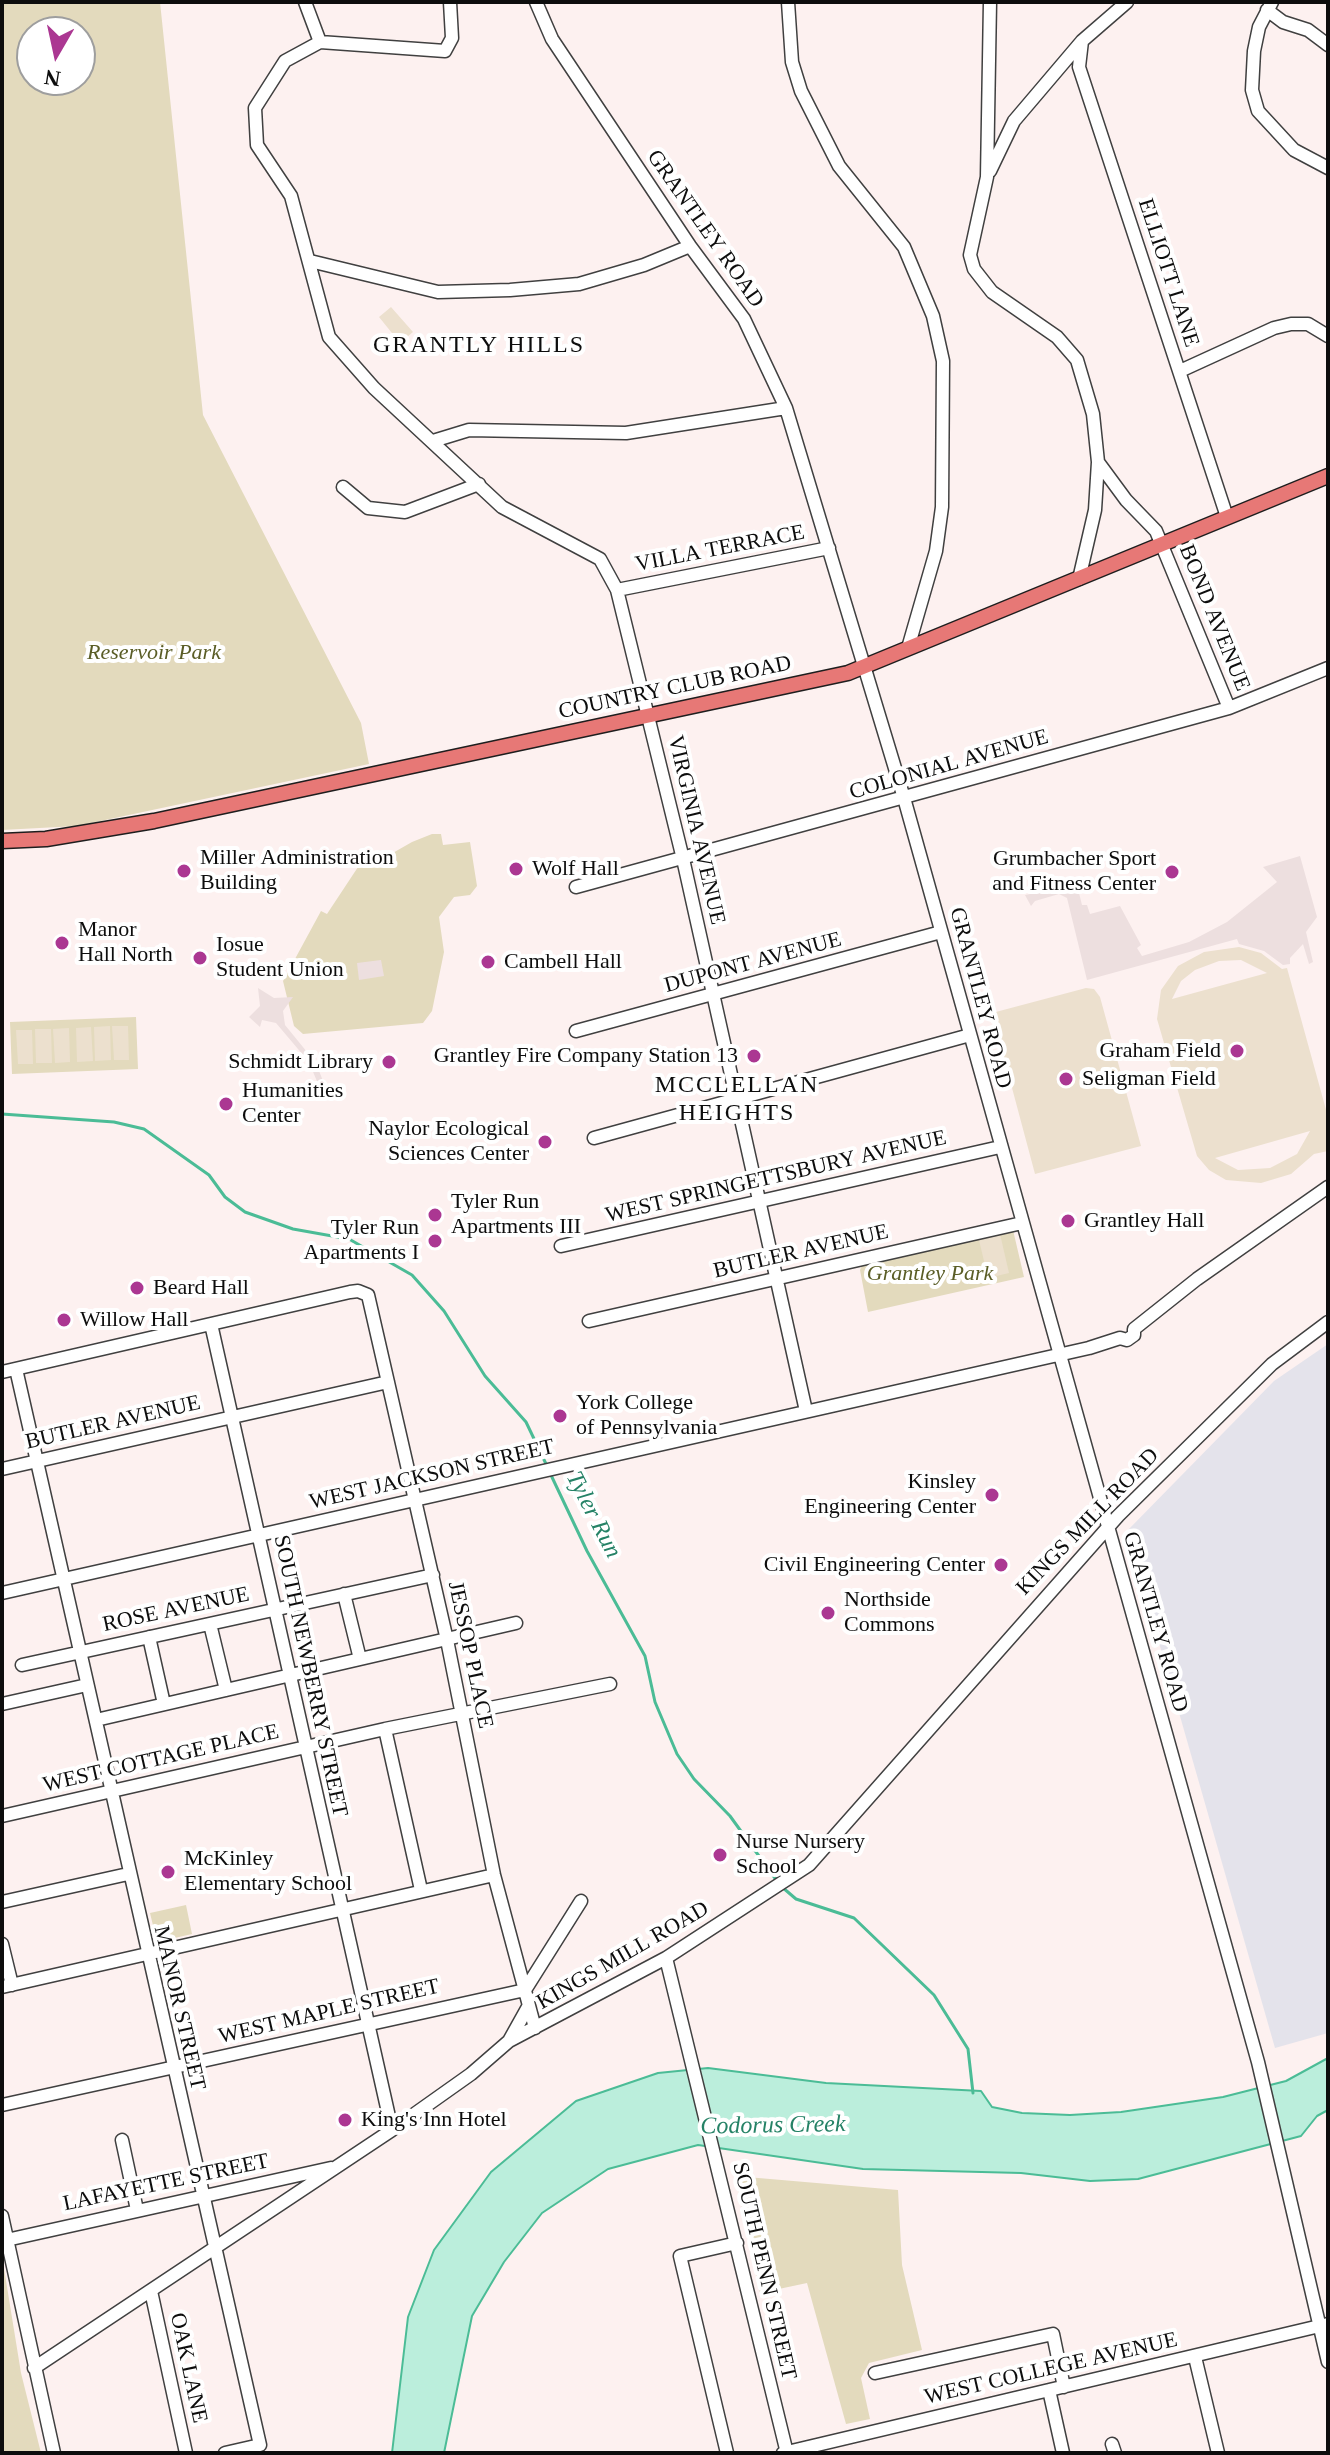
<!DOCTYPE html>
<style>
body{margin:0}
#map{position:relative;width:1330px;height:2455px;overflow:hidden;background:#fdf1f0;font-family:"Times New Roman",serif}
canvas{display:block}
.frame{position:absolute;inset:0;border:4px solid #0d0d0d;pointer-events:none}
.north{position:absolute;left:16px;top:16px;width:80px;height:80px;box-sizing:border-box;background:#fff;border:2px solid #9e9e9e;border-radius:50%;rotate:189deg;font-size:22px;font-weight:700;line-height:32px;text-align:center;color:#0d0d0d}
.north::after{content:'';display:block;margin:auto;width:28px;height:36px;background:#ab3792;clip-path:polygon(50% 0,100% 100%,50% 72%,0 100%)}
</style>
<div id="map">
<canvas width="1330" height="2455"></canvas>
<div class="frame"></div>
<div class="north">N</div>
</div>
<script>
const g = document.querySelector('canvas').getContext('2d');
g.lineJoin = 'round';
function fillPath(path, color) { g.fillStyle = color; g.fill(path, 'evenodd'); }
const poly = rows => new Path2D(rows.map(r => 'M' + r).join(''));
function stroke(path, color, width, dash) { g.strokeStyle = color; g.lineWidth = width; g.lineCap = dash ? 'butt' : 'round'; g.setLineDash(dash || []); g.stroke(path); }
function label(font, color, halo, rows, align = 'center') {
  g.font = font + ' "Times New Roman",serif'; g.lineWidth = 8; g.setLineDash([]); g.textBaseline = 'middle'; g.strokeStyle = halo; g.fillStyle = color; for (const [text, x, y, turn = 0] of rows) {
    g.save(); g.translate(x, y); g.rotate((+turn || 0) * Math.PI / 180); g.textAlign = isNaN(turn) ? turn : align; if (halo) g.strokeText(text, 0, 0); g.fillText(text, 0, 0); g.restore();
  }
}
fillPath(poly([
 [1328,1344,1328,2033,1275,2048,1127,1531,1274,1381]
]), '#e4e3eb');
fillPath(poly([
 [2,2,160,2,203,415,361,723,369,764,77,826,2,830],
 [80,32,80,80,32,80,32,32],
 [432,834,441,834,443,845,470,842,477,886,470,895,454,897,439,917,444,952,432,1011,423,1023,303,1034,294,1026,283,981,321,911,327,914,360,864,377,862,412,842],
 [136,1017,138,1069,12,1074,10,1022],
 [1013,1230,1024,1277,868,1312,860,1270,863,1263],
 [186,1905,192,1934,157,1942,150,1913],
 [735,2176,898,2190,902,2265,922,2350,869,2363,861,2378,870,2419,846,2424,807,2283,760,2293],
 [2,2256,21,2373,41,2453,2,2453]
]), '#e3dabd');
fillPath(poly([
 [391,307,413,332,400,343,379,317],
 [1239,947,1261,953,1282,969,1287,968,1328,1117,1328,1151,1314,1154,1291,1174,1261,1183,1226,1180,1209,1170,1197,1156,1157,1019,1161,990,1178,966,1204,952],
 [1241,960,1267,973,1172,999,1181,981,1195,970,1219,961],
 [1310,1131,1297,1154,1270,1168,1238,1170,1215,1158],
 [1086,988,1094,989,1100,997,1141,1146,1035,1174,992,1013],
 [110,1026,111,1060,95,1061,94,1027],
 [112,1026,128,1026,129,1060,114,1060],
 [91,1027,93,1061,77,1062,76,1028],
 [69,1028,70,1062,55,1063,53,1029],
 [35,1029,51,1029,52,1063,36,1063],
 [16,1030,32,1030,33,1064,18,1064],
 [1000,1234,1009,1273,988,1278,979,1240]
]), '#ece0ce');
fillPath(poly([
 [1300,856,1317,917,1306,932,1313,962,1309,964,1303,944,1290,958,1290,964,1283,965,1264,951,1239,944,1237,939,1087,980,1067,898,1059,894,1035,901,1031,906,1025,895,1077,885,1082,905,1087,905,1090,914,1120,906,1141,945,1137,948,1142,956,1189,942,1227,922,1277,882,1263,867],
 [381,960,384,976,359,980,357,963],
 [258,988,274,998,293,997,283,1011,285,1025,316,1063,328,1094,323,1096,309,1062,276,1023,262,1020,260,1027,249,1017,260,1006]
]), '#eddfdf');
const water = poly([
 [1328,2058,1328,2110,1317,2116,1301,2136,1138,2179,1090,2181,1021,2173,863,2169,698,2145,608,2169,542,2213,504,2262,472,2316,444,2453,392,2453,408,2317,434,2250,491,2172,576,2101,658,2073,708,2068,826,2083,981,2091,992,2107,1022,2113,1070,2115,1121,2112,1223,2097,1286,2081,1328,2058]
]);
fillPath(water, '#bbeedc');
stroke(water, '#4bbc96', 2);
stroke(poly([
 [2,1114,114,1122,144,1129,209,1175,225,1197,245,1212,293,1229,349,1239,412,1275,444,1311,485,1376,526,1422,547,1466],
 [550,1473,587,1551,645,1656,655,1702,677,1754,694,1779,730,1816,777,1881],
 [782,1887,796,1899,854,1918,934,1995,968,2049,973,2093]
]), '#4bbc96', 3);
const minor = poly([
 [305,2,320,42,285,61,255,108,257,145,291,196,329,337,374,388,502,507,600,559,617,590,683,859,806,1411],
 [536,2,552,39,690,246,744,319,786,408,904,798,1258,2062,1328,2362],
 [788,2,792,62,801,91,839,166,904,247,933,316,943,361,942,507,936,551,908,648],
 [990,2,987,177,970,255,974,269,992,292,1057,337,1077,360,1093,414,1098,462,1126,500,1156,531,1229,708],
 [1272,2,1259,27,1254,51,1252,90,1258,111,1294,150,1328,168],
 [1267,10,1283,22,1308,30,1328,45],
 [1082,41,1079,67,1227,517],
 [320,42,445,51,452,38,450,2],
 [990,171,1014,121,1082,41,1127,2],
 [310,261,438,292,510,290,579,284,644,265,690,246],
 [1180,371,1274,328,1291,324,1308,324,1328,336],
 [433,441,469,430,626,433,786,408],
 [343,487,368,508,405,512,479,484],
 [1079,579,1095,510,1098,462],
 [617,590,829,548],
 [576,887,1229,708,1328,668],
 [576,1031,941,932],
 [594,1138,970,1035],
 [561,1246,1000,1147],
 [589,1321,1022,1223],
 [211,1324,392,2130],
 [16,1369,260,2445,225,2453],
 [2,1372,350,1292,358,1291,368,1295,447,1640,494,1875,535,2028],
 [2,1469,388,1382],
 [2,1593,1089,1348,1120,1338,1127,1340,1134,1335,1134,1329,1197,1279,1328,1187],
 [344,1594,360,1659],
 [210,1624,226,1690],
 [149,1637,164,1704],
 [22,1665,433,1575],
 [2,1704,87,1685],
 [96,1720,516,1623],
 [385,1729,421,1890],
 [2,1816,385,1729,610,1684],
 [2,1902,128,1874],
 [2,1944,12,1985],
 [666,1958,787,2453],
 [2,1987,494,1875],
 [509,2041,528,2007],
 [2,2105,525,1990,581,1901],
 [122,2140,137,2210],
 [2,2216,54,2453],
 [2,2241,331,2168],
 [151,2291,186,2453],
 [1195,2357,1218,2453],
 [34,2368,392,2130,471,2074,509,2041,666,1958,809,1865,1118,1516,1272,1364,1328,1322],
 [875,2373,1053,2334,1064,2387],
 [1049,2390,1063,2453],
 [1112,2444,1115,2453],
 [727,2453,680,2256,737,2243],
 [783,2453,1328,2324]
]);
const major = poly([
 [2,841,46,839,154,821,848,673,1328,476]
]);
stroke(minor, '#404040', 15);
stroke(major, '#1e1e1e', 17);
stroke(minor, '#fff', 12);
stroke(major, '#e77876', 14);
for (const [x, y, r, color] of [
 [516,869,8,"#ab3792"],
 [184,871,8,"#ab3792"],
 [1172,872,8,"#ab3792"],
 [62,943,8,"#ab3792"],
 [200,958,8,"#ab3792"],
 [488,962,8,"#ab3792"],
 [1237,1051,8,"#ab3792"],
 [754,1056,8,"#ab3792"],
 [389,1062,8,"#ab3792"],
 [1066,1079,8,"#ab3792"],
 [226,1104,8,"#ab3792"],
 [545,1142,8,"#ab3792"],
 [435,1215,8,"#ab3792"],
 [1068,1221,8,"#ab3792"],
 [435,1241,8,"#ab3792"],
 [137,1288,8,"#ab3792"],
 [64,1320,8,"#ab3792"],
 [560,1416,8,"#ab3792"],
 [992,1495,8,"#ab3792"],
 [1001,1565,8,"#ab3792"],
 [828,1613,8,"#ab3792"],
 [720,1855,8,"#ab3792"],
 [168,1872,8,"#ab3792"],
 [345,2120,8,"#ab3792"]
]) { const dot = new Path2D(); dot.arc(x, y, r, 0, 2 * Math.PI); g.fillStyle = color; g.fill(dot); stroke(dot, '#fff', 3); }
label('22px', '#0d0d0d', '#fff', [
 ["GRANTLEY ROAD",705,229,55],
 ["ELLIOTT LANE",1168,273,72],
 ["VILLA TERRACE",720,549,-11],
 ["BOND AVENUE",1214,618,68],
 ["COUNTRY CLUB ROAD",675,688,-12],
 ["COLONIAL AVENUE",949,765,-16],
 ["VIRGINIA AVENUE",696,830,77],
 ["DUPONT AVENUE",753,963,-15],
 ["GRANTLEY ROAD",980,998,75],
 ["WEST SPRINGETTSBURY AVENUE",776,1177,-13],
 ["BUTLER AVENUE",801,1252,-13],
 ["BUTLER AVENUE",113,1423,-13],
 ["WEST JACKSON STREET",432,1475,-13],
 ["KINGS MILL ROAD",1088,1522,-46],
 ["ROSE AVENUE",176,1610,-12],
 ["GRANTLEY ROAD",1155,1622,74],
 ["JESSOP PLACE",470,1655,78],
 ["SOUTH NEWBERRY STREET",310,1676,78],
 ["WEST COTTAGE PLACE",161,1759,-13],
 ["KINGS MILL ROAD",623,1956,-30],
 ["MANOR STREET",179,2008,77],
 ["WEST MAPLE STREET",329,2012,-13],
 ["LAFAYETTE STREET",166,2183,-12],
 ["SOUTH PENN STREET",764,2271,77],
 ["OAK LANE",188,2368,78],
 ["WEST COLLEGE AVENUE",1051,2369,-13]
]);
label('italic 22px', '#5a5d26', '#fff', [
 ["Reservoir Park",154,653],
 ["Grantley Park",930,1274]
]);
label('22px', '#0d0d0d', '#fff', [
 ["Miller Administration",200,858],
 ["Building",200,883],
 ["Grumbacher Sport",1156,859,"right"],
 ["and Fitness Center",1156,884,"right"],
 ["Wolf Hall",532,869],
 ["Manor",78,930],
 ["Hall North",78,955],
 ["Iosue",216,945],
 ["Student Union",216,970],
 ["Cambell Hall",504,962],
 ["Graham Field",1221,1051,"right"],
 ["Grantley Fire Company Station 13",738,1056,"right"],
 ["Schmidt Library",373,1062,"right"],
 ["Seligman Field",1082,1079],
 ["Humanities",242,1091],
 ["Center",242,1116],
 ["Naylor Ecological",529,1129,"right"],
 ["Sciences Center",529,1154,"right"],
 ["Tyler Run",451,1202],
 ["Apartments III",451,1227],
 ["Grantley Hall",1084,1221],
 ["Tyler Run",419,1228,"right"],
 ["Apartments I",419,1253,"right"],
 ["Beard Hall",153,1288],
 ["Willow Hall",80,1320],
 ["York College",576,1403],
 ["of Pennsylvania",576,1428],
 ["Kinsley",976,1482,"right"],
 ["Engineering Center",976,1507,"right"],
 ["Civil Engineering Center",985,1565,"right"],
 ["Northside",844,1600],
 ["Commons",844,1625],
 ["Nurse Nursery",736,1842],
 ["School",736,1867],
 ["McKinley",184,1859],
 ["Elementary School",184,1884],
 ["King's Inn Hotel",361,2120]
], 'left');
g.letterSpacing = '2px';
label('24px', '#0d0d0d', '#fff', [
 ["GRANTLY HILLS",479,346],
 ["MCCLELLAN",737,1086],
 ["HEIGHTS",737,1114]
]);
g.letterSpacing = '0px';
label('italic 24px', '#258266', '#fff', [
 ["Tyler Run",593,1515,63],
 ["Codorus Creek",773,2126,-1]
]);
</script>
